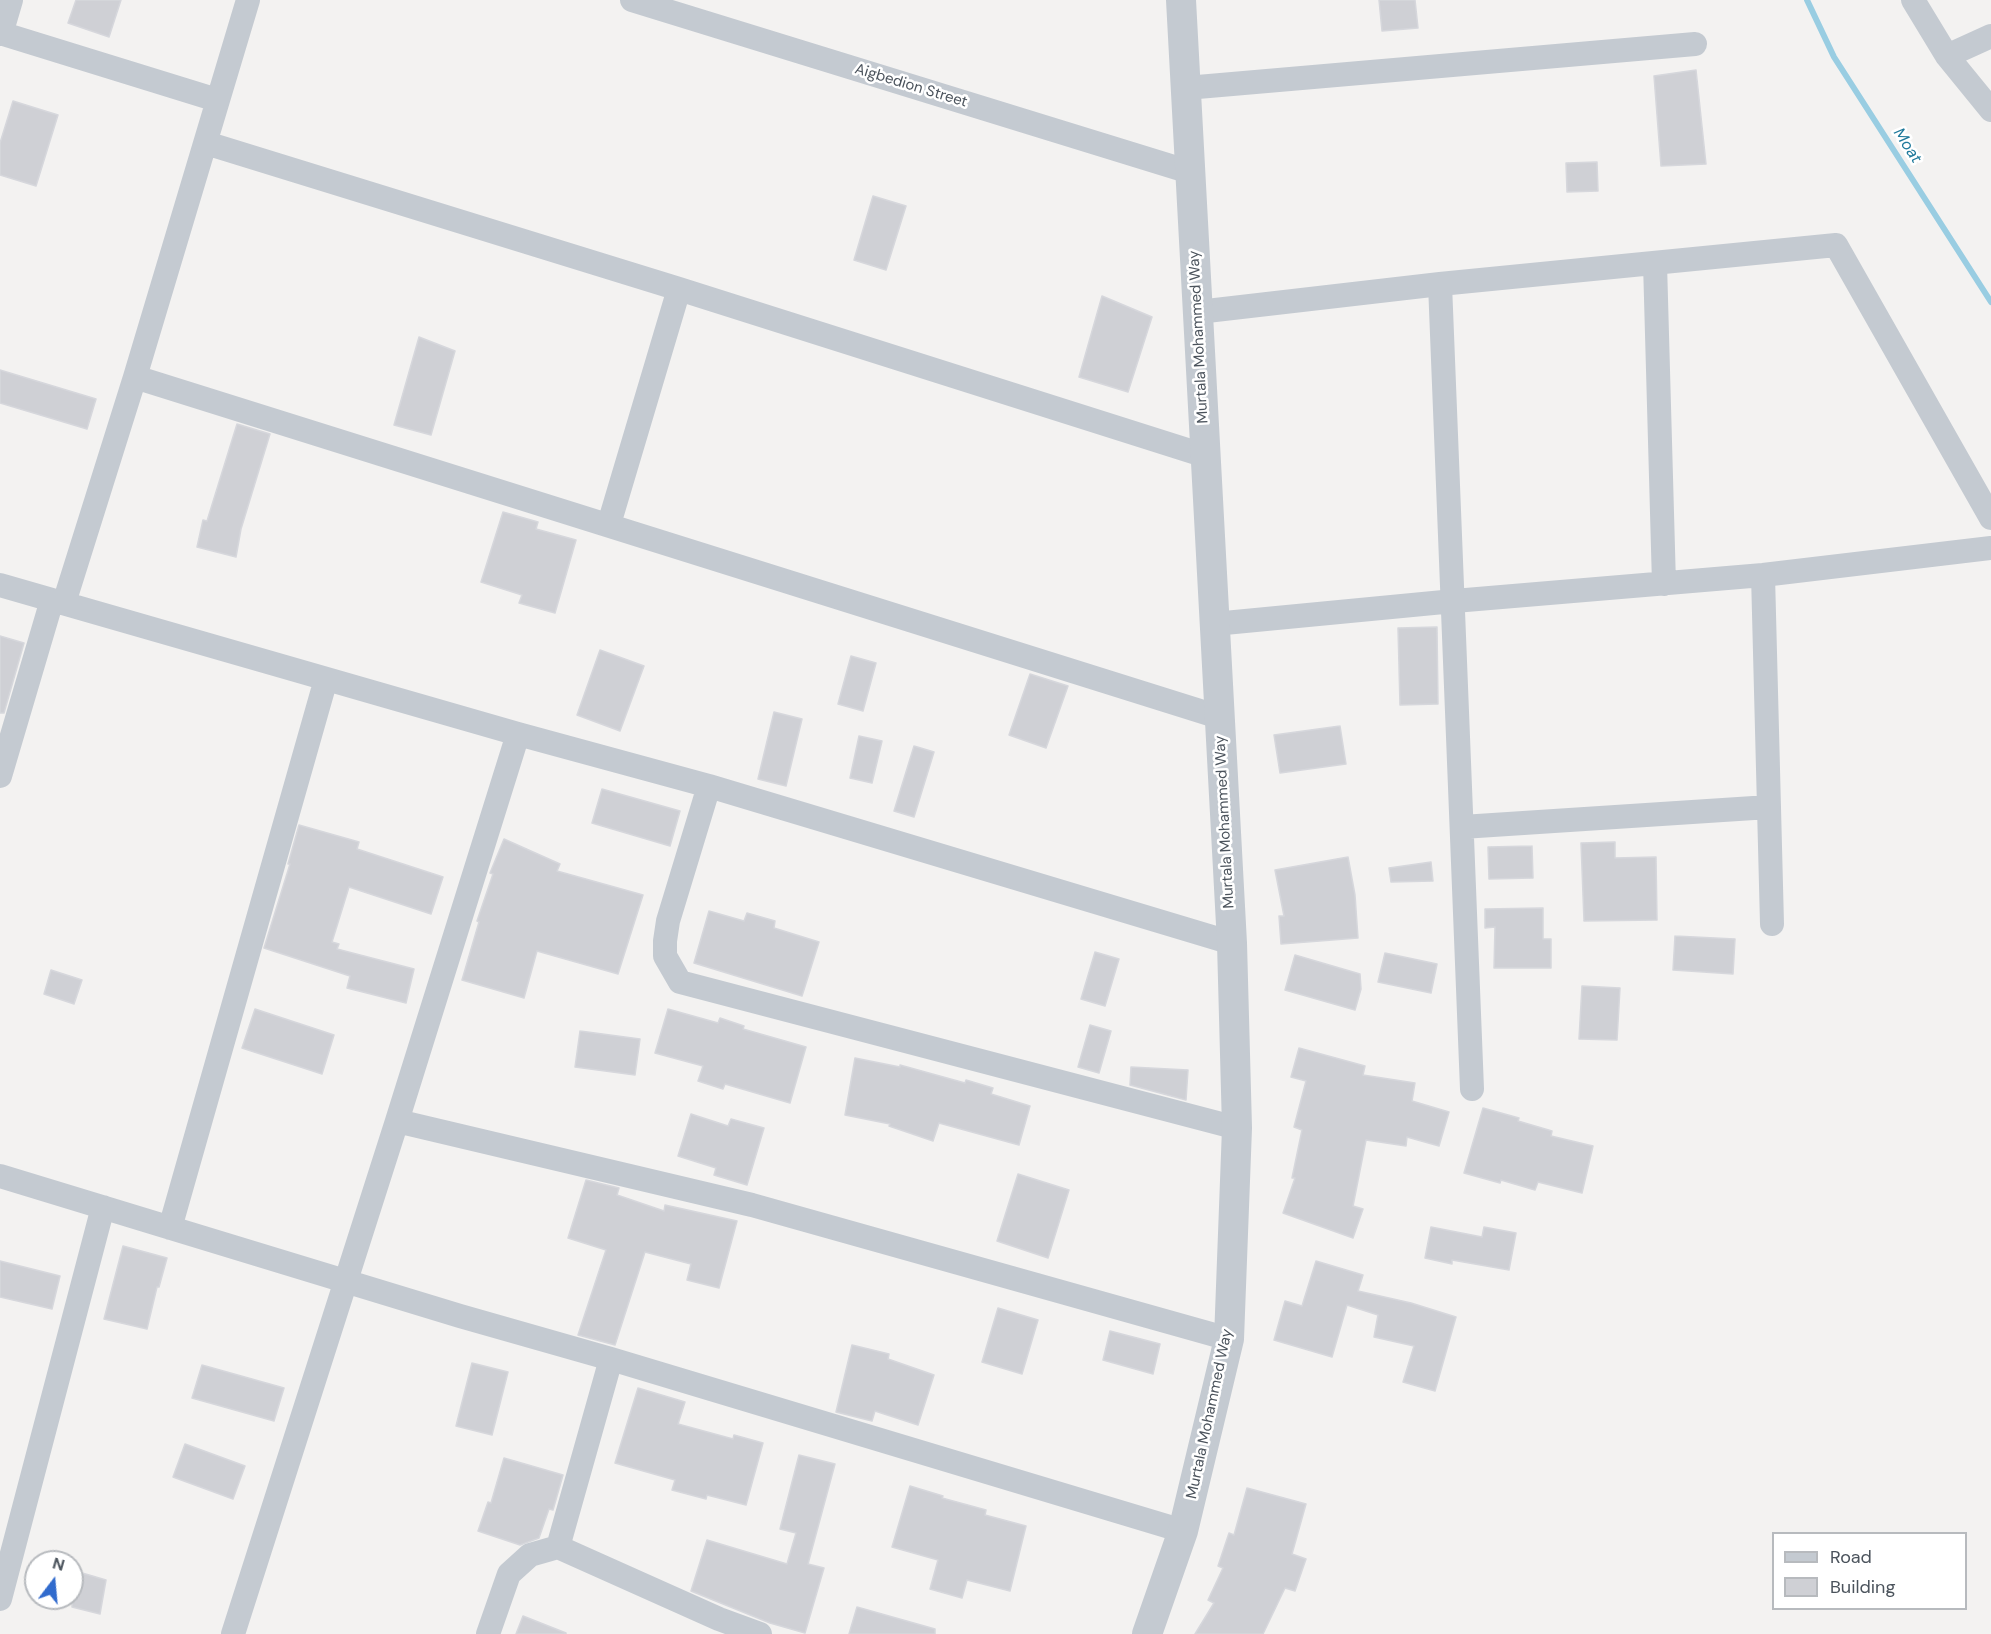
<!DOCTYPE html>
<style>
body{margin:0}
#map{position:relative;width:1991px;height:1634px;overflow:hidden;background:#f3f2f1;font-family:"DM Sans",sans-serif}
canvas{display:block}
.legend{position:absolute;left:1772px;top:1532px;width:195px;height:78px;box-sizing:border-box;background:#fff;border:2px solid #b7babe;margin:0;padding:8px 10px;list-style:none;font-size:18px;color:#4b535c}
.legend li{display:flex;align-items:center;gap:12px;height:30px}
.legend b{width:30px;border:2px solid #b7babe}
.north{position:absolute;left:24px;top:1550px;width:60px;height:60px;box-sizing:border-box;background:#fff;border:2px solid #b7babe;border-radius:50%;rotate:16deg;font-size:16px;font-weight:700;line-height:24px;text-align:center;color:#4b535c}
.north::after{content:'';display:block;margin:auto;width:21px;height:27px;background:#316bcd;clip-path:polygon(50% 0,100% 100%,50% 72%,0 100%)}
</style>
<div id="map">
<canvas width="1991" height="1634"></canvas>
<ul class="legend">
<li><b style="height:8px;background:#c4cad1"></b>Road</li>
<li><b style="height:16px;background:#cfd0d5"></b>Building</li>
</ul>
<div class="north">N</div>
</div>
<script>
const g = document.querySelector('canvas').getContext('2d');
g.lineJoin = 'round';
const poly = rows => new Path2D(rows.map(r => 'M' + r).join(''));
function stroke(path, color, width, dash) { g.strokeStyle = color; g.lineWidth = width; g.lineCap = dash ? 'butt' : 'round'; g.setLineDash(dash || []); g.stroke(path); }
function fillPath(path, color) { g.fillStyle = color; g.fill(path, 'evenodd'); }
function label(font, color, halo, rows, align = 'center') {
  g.font = font + ' "DM Sans",sans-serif'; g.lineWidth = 5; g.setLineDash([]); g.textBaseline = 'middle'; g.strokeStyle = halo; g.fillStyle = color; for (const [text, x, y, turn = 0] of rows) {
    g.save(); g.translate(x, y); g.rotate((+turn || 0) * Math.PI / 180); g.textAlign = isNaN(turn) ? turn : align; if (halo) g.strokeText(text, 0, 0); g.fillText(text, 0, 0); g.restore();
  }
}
stroke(poly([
 [1807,0,1834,57,1991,302]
]), '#99cde2', 6);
const building = poly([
 [76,0,121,0,109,37,68,23,76,0],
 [1379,0,1415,0,1418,28,1382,31,1379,0],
 [1696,70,1706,164,1661,166,1654,76,1696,70],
 [13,101,58,115,36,186,0,175,0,143,13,101],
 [1597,162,1598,191,1567,192,1566,163,1597,162],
 [873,196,906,206,886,270,854,260,873,196],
 [1102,296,1152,317,1128,392,1079,377,1102,296],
 [419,337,455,351,431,435,394,425,419,337],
 [0,370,96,399,87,429,0,403,0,370],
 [237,424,270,434,241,529,236,557,197,547,203,520,207,521,237,424],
 [503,512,538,522,536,529,576,540,555,613,519,603,522,595,481,582,503,512],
 [1437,627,1438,704,1400,705,1398,628,1437,627],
 [0,636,24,643,4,713,0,713,0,636],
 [600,650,644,666,620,731,577,715,600,650],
 [851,656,876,663,863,711,838,704,851,656],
 [1030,674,1068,686,1046,748,1009,735,1030,674],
 [774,712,802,719,786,786,758,779,774,712],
 [1340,726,1346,764,1280,773,1274,735,1340,726],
 [859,736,882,741,872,783,850,778,859,736],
 [914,746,934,752,914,817,894,811,914,746],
 [602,789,680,811,670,846,592,823,602,789],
 [299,825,359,842,357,849,443,877,431,914,349,887,332,942,339,944,337,949,414,969,406,1003,347,988,350,976,264,948,290,864,288,864,299,825],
 [504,839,560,864,557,871,643,895,618,974,537,951,524,998,462,980,479,922,477,921,493,874,490,873,504,839],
 [1615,842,1615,858,1656,857,1657,920,1584,921,1581,843,1615,842],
 [1532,846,1533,878,1489,879,1488,847,1532,846],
 [1348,857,1355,895,1358,938,1281,944,1279,916,1284,916,1275,870,1348,857],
 [1431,862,1433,881,1391,882,1389,868,1431,862],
 [1543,908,1543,939,1551,939,1551,968,1494,968,1495,927,1485,928,1485,909,1543,908],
 [709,911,744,921,747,913,775,921,774,928,819,942,802,996,694,963,709,911],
 [1675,936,1735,939,1733,974,1673,970,1675,936],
 [1095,952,1119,959,1105,1006,1081,999,1095,952],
 [1385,953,1437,964,1431,993,1378,982,1385,953],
 [1295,955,1360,974,1361,989,1355,1010,1285,990,1295,955],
 [51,970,82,980,74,1004,44,994,51,970],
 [1582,986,1620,988,1617,1040,1579,1039,1582,986],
 [255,1009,334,1035,322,1074,242,1048,255,1009],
 [668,1009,718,1023,720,1018,744,1026,743,1029,806,1047,790,1103,725,1084,723,1089,698,1081,703,1066,655,1053,668,1009],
 [1090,1025,1111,1031,1099,1073,1078,1067,1090,1025],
 [580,1031,640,1039,635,1075,575,1067,580,1031],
 [1299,1048,1365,1066,1363,1075,1415,1083,1412,1101,1449,1112,1439,1146,1407,1137,1406,1146,1366,1140,1353,1206,1363,1209,1353,1238,1283,1213,1295,1178,1292,1178,1302,1130,1294,1127,1306,1081,1291,1077,1299,1048],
 [855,1058,900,1067,900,1065,965,1083,966,1080,993,1088,991,1094,1030,1106,1019,1145,939,1123,933,1141,889,1126,890,1124,845,1115,855,1058],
 [1131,1067,1188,1070,1186,1100,1130,1085,1131,1067],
 [1483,1108,1519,1118,1518,1121,1552,1131,1551,1136,1593,1146,1582,1193,1538,1182,1535,1190,1501,1180,1500,1183,1464,1173,1483,1108],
 [691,1114,728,1126,731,1119,764,1128,747,1185,714,1175,716,1168,678,1156,691,1114],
 [1018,1174,1069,1190,1048,1258,997,1241,1018,1174],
 [586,1180,619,1188,617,1195,664,1211,665,1205,737,1221,719,1288,687,1280,691,1264,645,1252,615,1345,578,1335,606,1250,568,1238,586,1180],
 [1431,1227,1482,1237,1484,1227,1516,1233,1509,1270,1452,1260,1452,1264,1425,1258,1431,1227],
 [123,1246,167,1258,159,1287,157,1287,147,1329,104,1319,123,1246],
 [0,1261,60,1276,52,1309,0,1297,0,1261],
 [1316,1261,1363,1275,1358,1291,1411,1303,1456,1317,1435,1391,1403,1382,1414,1346,1374,1337,1378,1315,1347,1305,1332,1357,1274,1340,1285,1301,1302,1306,1316,1261],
 [998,1308,1038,1320,1022,1374,982,1362,998,1308],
 [1110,1331,1160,1344,1153,1374,1103,1360,1110,1331],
 [852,1345,889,1354,888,1359,934,1375,918,1425,875,1411,872,1421,836,1412,852,1345],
 [472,1363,508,1372,492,1435,456,1426,472,1363],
 [202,1365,284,1388,274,1421,192,1398,202,1365],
 [638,1388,685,1402,678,1424,733,1439,734,1435,763,1443,746,1505,707,1495,706,1499,672,1490,675,1480,615,1463,638,1388],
 [185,1444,245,1466,233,1499,173,1477,185,1444],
 [799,1455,835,1464,808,1564,824,1568,805,1633,770,1623,691,1591,707,1540,787,1564,796,1533,780,1529,799,1455],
 [504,1458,563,1475,553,1510,549,1509,539,1538,520,1545,478,1531,488,1502,491,1503,504,1458],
 [910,1486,943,1496,942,1498,986,1510,985,1515,1026,1526,1010,1591,967,1580,962,1598,930,1589,938,1560,892,1547,910,1486],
 [1247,1488,1306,1504,1292,1554,1306,1559,1295,1591,1285,1588,1263,1634,1195,1634,1214,1603,1208,1600,1223,1568,1218,1566,1229,1533,1234,1535,1247,1488],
 [72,1570,106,1580,100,1614,72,1607,72,1570],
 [857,1607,935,1629,935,1634,849,1634,857,1607],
 [523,1616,566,1633,566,1634,516,1634,523,1616]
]);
fillPath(building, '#cfd0d5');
stroke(building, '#d6d7dc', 1.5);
stroke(poly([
 [632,0,1190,172],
 [1913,0,1947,56,1991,110],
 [0,33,217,100],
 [1,34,11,0],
 [1947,56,1991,36],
 [1186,88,1695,44],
 [206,143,679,289,1206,456],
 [1655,263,1664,584],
 [1440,284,1472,1089],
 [1198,312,1440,284,1836,245,1991,518],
 [135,377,1219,717],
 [609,524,679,289],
 [1763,575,1772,924],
 [0,585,518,734,709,786,1232,943],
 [64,603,135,377,248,0],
 [1214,624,1454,601,1763,575,1991,548],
 [0,776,52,600],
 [709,786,668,921,665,941,665,956,680,982,1237,1128],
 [1462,827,1769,807],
 [397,1121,752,1205,1229,1339],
 [0,1176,460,1316,611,1359,1183,1531],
 [170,1228,326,679],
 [558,1547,611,1359],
 [0,1599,103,1207],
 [233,1634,397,1121,518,734],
 [488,1634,509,1574,530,1555,558,1547,719,1619,760,1634]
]), '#c4cad1', 24);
stroke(poly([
 [1147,1634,1183,1531,1229,1339,1237,1128,1232,943,1181,0]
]), '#c4cad1', 30);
label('15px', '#4b535c', '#fff', [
 ["Aigbedion Street",911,86,17],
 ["Murtala Mohammed Way",1199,337,-93],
 ["Murtala Mohammed Way",1225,822,-93],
 ["Murtala Mohammed Way",1210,1414,-78]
]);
label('italic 16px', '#1f799b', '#fff', [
 ["Moat",1907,146,57]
]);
</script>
